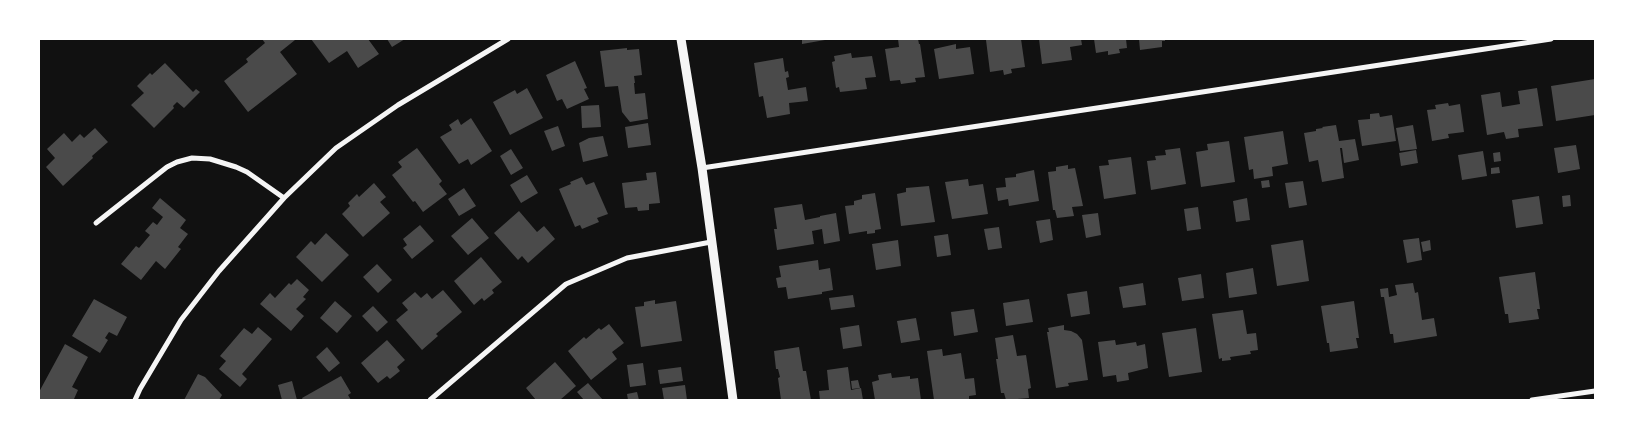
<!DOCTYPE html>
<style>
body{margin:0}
#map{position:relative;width:1634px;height:439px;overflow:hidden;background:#111;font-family:"Nunito Sans",sans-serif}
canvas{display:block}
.frame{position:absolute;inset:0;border:40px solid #fff;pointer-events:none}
</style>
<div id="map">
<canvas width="1634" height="439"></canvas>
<div class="frame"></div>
</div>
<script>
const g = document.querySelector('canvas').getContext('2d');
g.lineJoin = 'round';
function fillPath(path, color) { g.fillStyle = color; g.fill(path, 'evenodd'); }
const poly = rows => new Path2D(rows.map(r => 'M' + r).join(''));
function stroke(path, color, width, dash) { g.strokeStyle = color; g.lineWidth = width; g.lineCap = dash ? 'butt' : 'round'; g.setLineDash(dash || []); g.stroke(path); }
fillPath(poly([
 [262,39,294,39,295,40,280,52,297,74,248,112,224,81,248,62,246,59,265,43],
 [311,39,368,39,379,54,358,68,347,51,329,63],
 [387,39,405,39,392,47],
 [802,39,825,39,825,40,802,44],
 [898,39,918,39,919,44,920,44,925,77,915,78,916,82,901,84,900,80,890,81,885,49,899,47],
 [996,39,1021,39,1025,67,1011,69,1012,73,1004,75,1003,70,990,72,986,40],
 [1039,39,1081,39,1082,45,1070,47,1072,60,1042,64],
 [1094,39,1126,39,1127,48,1119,49,1120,53,1108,55,1108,51,1096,53],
 [1139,39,1165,39,1165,41,1162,41,1162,47,1140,50],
 [956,44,956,49,970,47,974,74,939,79,934,49],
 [627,48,627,50,639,49,642,75,634,76,635,83,634,83,635,94,645,93,648,119,630,122,622,112,618,86,605,87,600,51],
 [851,53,852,58,872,56,876,77,865,78,867,89,840,92,839,87,836,88,832,62,835,61,834,56],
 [783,58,785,72,788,71,789,77,786,78,788,90,806,87,808,101,789,103,790,114,767,118,763,96,759,97,754,63],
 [575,61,587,88,584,89,589,99,567,109,562,99,557,101,546,75],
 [165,63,193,92,196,89,200,92,184,108,177,102,173,106,174,108,154,128,131,105,144,93,137,86,150,73,152,75],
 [1595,79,1595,115,1556,121,1551,86],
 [527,88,543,118,510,135,493,102,515,90,517,94],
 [1537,88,1543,126,1518,129,1519,137,1506,139,1504,132,1487,135,1481,95,1500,92,1502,107,1520,104,1518,91],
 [1448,103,1449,106,1460,104,1464,132,1448,134,1449,138,1432,141,1427,110,1436,109,1435,105],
 [599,105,601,127,582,128,581,106],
 [1379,113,1380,117,1392,115,1396,141,1362,146,1358,120,1370,119,1370,114],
 [471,118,492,151,471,165,468,159,459,164,440,137,452,130,449,125,458,119,461,125],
 [648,123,651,145,628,148,625,127],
 [1336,125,1339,141,1355,139,1359,160,1344,163,1342,148,1340,148,1344,178,1322,182,1318,160,1309,162,1304,133,1316,131,1316,129,1323,128,1322,127],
 [1413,125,1417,149,1400,151,1396,128],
 [558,126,565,146,552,151,544,131],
 [95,128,108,142,92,156,93,158,63,186,46,167,55,158,47,149,64,133,72,142,80,134,84,138],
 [1283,131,1288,164,1272,167,1273,176,1254,179,1253,169,1249,170,1244,137],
 [603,136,608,156,583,162,579,143,589,138],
 [1229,141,1235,182,1201,187,1196,152,1208,150,1207,144],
 [1576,145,1580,169,1558,173,1554,148],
 [417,148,442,181,439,184,447,194,423,212,415,201,413,202,392,175,402,167,398,162],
 [1180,148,1186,184,1151,190,1147,161,1156,160,1155,156,1166,155,1165,150],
 [511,149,523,168,511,175,500,156],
 [1416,150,1418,163,1401,166,1399,153],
 [1483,151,1487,176,1462,180,1458,155],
 [1500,152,1501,161,1494,162,1493,153],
 [1131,157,1136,194,1104,199,1099,166,1109,165,1108,160],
 [1068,165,1068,169,1075,168,1083,206,1072,207,1074,216,1057,218,1055,210,1053,210,1048,172,1056,171,1056,167],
 [1499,167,1500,173,1491,174,1491,168],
 [1034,170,1039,201,1009,206,1008,199,998,201,996,188,1006,187,1005,178,1016,177,1016,174],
 [656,172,660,203,649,204,649,210,638,211,637,207,625,208,622,183,647,180,646,173],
 [527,175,538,193,521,203,510,185],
 [582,177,586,185,594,182,608,214,597,218,599,222,582,229,580,225,575,227,559,189,571,184,570,182],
 [968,179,969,186,983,184,988,214,952,219,945,182],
 [1269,180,1270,187,1262,188,1261,181],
 [1303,181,1307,205,1289,208,1285,183],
 [374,183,386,197,380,202,390,213,363,237,342,214,350,206,348,203,357,194,359,197],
 [929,186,935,222,901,226,897,194,906,192,906,188],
 [464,188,476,206,459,216,448,199],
 [875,193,881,229,875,230,875,233,867,234,867,231,849,234,845,206,854,205,854,201,862,199,862,195],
 [1570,195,1571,206,1563,207,1562,196],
 [1539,196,1543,224,1516,228,1512,200],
 [160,198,186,220,180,228,188,234,178,247,181,249,165,269,156,261,141,280,121,264,136,246,139,248,150,235,145,231,153,222,157,225,163,217,152,208],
 [1247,198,1250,220,1236,222,1233,201],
 [802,204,805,220,820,217,820,216,836,213,840,241,824,244,822,229,812,231,814,244,777,250,774,229,777,229,774,208],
 [1198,207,1201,229,1187,231,1184,209],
 [519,211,537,232,544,226,555,239,528,263,522,256,518,260,494,233],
 [1098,213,1101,235,1086,238,1082,215],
 [472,218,489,238,468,255,451,236],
 [1050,219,1053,240,1040,243,1036,221],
 [420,225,434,241,412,259,403,248,407,245,403,239],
 [999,227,1002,248,988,250,984,229],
 [326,233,349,255,322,282,296,257,311,241,315,245],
 [948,234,951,255,937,257,934,236],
 [1419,238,1422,260,1407,263,1403,240],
 [898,240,901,266,876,270,872,244],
 [1303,240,1309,281,1277,286,1271,245],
 [1430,240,1431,250,1423,252,1421,242],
 [481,257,502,282,492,290,494,293,484,301,482,298,474,305,454,281],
 [818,260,819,270,830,268,833,290,822,292,822,294,788,299,786,287,778,288,776,278,781,277,779,266],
 [377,264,392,280,378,293,363,277],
 [1253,268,1257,294,1229,298,1226,273],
 [1535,272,1540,309,1537,309,1539,319,1509,323,1508,314,1505,314,1499,277],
 [1201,274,1204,298,1182,301,1178,278],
 [297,279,309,290,303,297,306,299,296,309,304,316,291,331,260,304,270,293,275,298,289,283,291,285],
 [1143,283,1146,305,1123,308,1119,287],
 [1413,283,1415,293,1418,292,1422,320,1434,318,1437,336,1394,343,1393,334,1390,334,1384,297,1381,297,1380,289,1388,288,1389,297,1397,295,1395,285],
 [443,290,462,312,436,334,438,336,422,350,396,320,408,310,402,303,415,292,421,298,427,293,432,299],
 [1087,291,1090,314,1071,317,1067,294],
 [853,295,855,307,831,310,829,298],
 [94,299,127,317,117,336,109,332,105,338,108,340,100,353,72,336],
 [1029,299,1033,322,1006,326,1003,303],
 [655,300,655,304,676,301,682,341,641,347,635,307,644,306,644,302],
 [335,301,352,316,337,333,320,318],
 [1354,301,1359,338,1356,338,1358,348,1330,352,1329,343,1327,343,1321,306],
 [373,306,388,322,377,332,362,316],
 [974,309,978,332,954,336,951,312],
 [1243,310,1247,334,1256,333,1258,350,1250,351,1251,354,1230,357,1231,360,1222,361,1222,358,1219,359,1212,314],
 [916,318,920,340,901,343,897,321],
 [609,324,624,343,612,352,617,359,591,380,568,351,584,337,586,339,599,328,601,330],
 [859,325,862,346,843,349,840,328],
 [1064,325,1064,330,1071,331,1077,334,1082,340,1088,380,1068,383,1069,386,1056,388,1047,332,1049,332,1048,328],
 [258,327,272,339,242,374,247,379,240,387,219,369,226,361,220,356,244,328,252,334],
 [1196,328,1202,372,1169,377,1162,333],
 [1013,335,1017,356,1026,355,1031,388,1028,389,1029,398,1006,400,1004,393,1001,393,996,359,998,359,995,338],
 [387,340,405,360,397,367,400,371,390,379,387,376,378,383,361,363],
 [1115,340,1116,345,1136,342,1137,346,1145,344,1148,368,1128,373,1129,380,1117,382,1116,375,1103,377,1098,342],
 [65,344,88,357,72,387,78,390,74,399,73,400,39,400,39,392],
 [327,347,340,363,329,372,316,357],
 [799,347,803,371,806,371,811,400,781,400,778,378,780,377,778,369,776,369,774,351],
 [942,349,943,356,961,353,965,379,974,378,976,395,969,396,969,399,959,400,934,400,927,351],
 [555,362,576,386,560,400,536,400,526,388],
 [643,363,646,385,630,387,627,365],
 [681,367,683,381,660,384,658,370],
 [848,367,851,390,861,388,863,400,820,400,819,391,829,390,827,370],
 [891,373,892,378,910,376,910,379,918,378,921,400,875,400,872,382,879,380,878,375],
 [198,374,205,377,222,395,219,400,184,400],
 [341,376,351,393,348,395,351,400,303,400,302,398],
 [858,380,860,388,852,389,851,381],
 [292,381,297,400,282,400,278,385],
 [588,383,603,400,584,400,577,392],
 [685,385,687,400,664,400,662,388],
 [637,392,639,400,628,400,627,394]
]), '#4a4a4a');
stroke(poly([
 [702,168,1551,39],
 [96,223,167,167,177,162,192,158,210,159,236,167,247,172,284,198],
 [135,400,140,389,181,320,219,271,284,198,336,148,398,105,508,39],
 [430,400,566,284,627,258,711,242],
 [1532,400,1595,391]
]), '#f5f5f5', 5);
stroke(poly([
 [681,39,702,168,733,400]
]), '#f5f5f5', 9);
</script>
